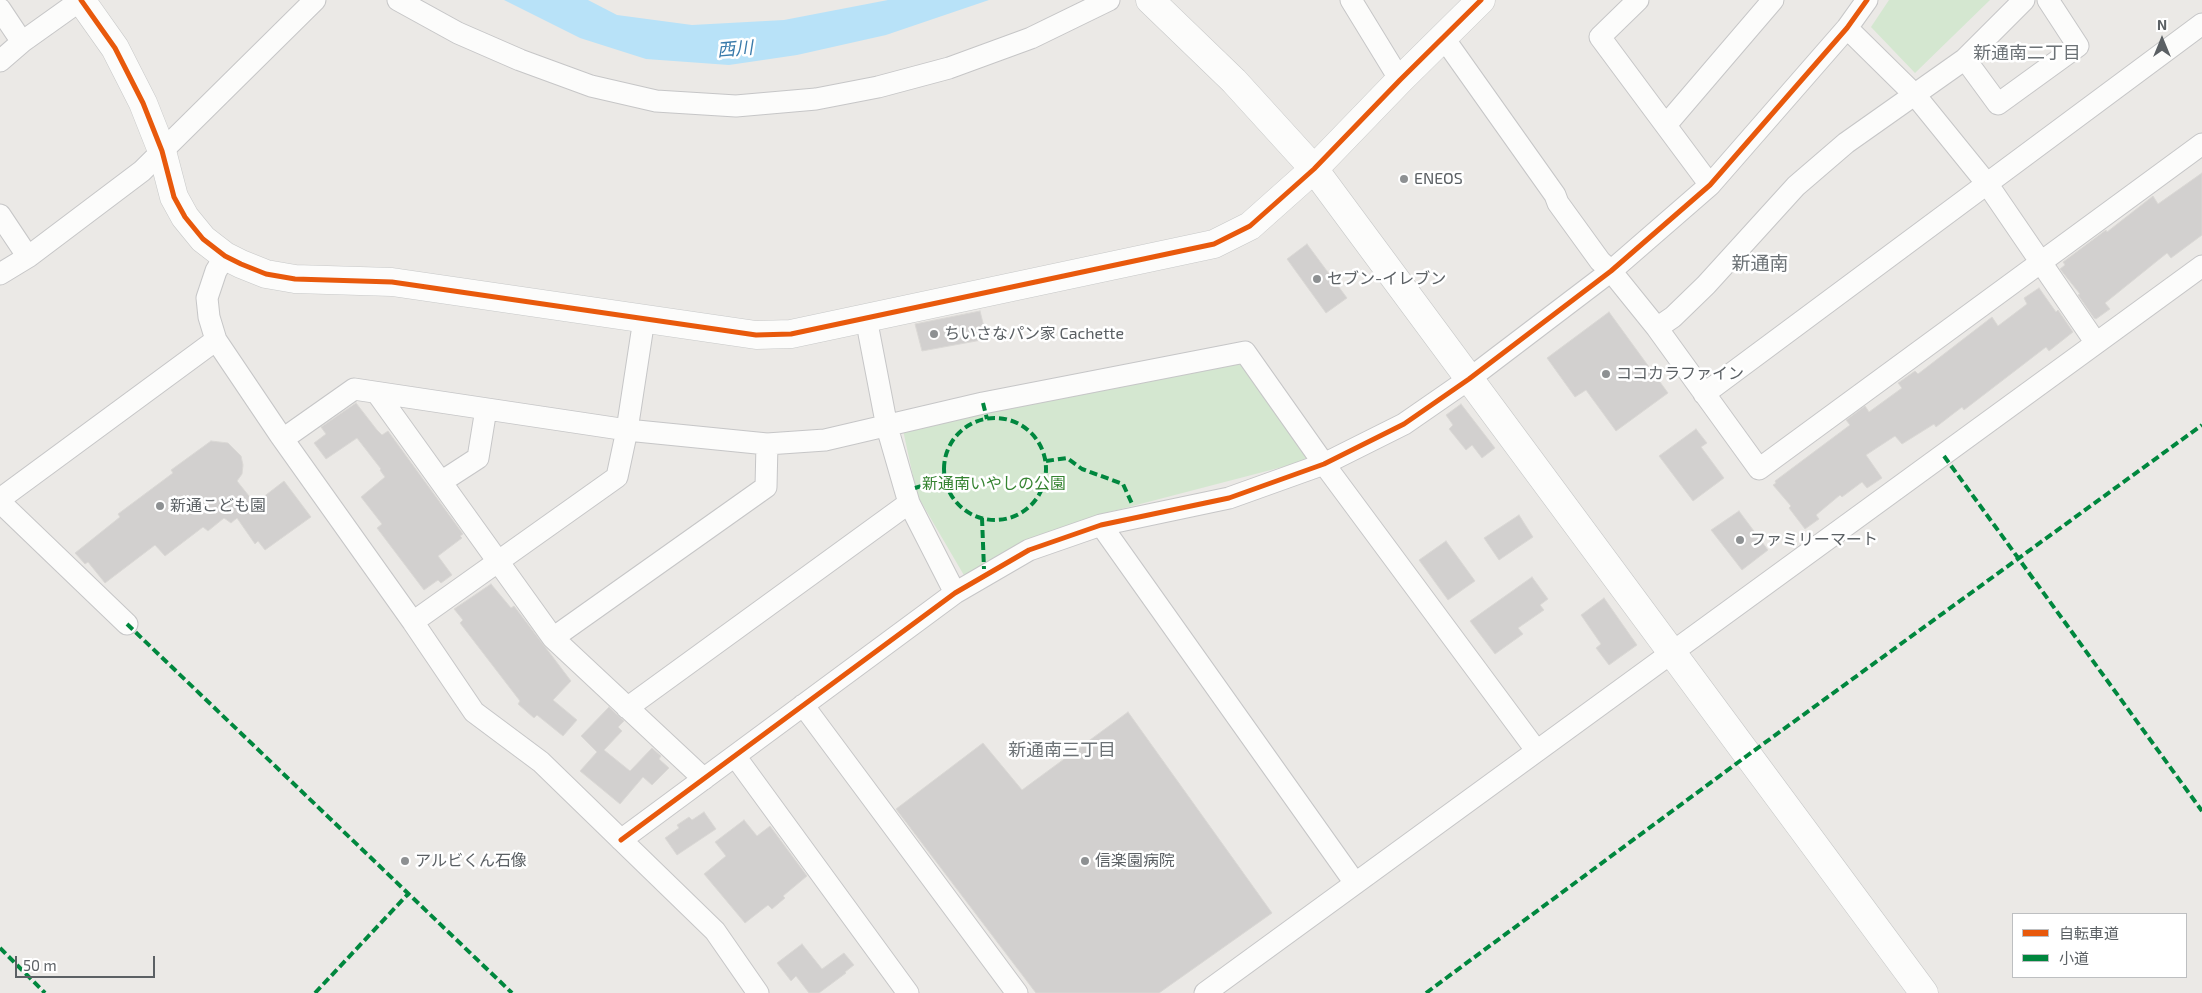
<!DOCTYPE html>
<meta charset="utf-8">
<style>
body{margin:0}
#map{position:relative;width:2202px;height:993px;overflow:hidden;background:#ebe9e6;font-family:"Exo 2","Noto Sans JP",sans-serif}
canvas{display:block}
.legend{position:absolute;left:2012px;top:913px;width:175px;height:65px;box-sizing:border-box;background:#fff;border:1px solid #bdbfc1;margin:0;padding:6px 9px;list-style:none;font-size:15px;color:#5b6064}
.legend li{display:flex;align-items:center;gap:10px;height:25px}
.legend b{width:25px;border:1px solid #bdbfc1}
.north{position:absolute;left:2137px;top:15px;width:50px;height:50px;-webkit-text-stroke:4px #fff;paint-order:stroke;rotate:0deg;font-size:14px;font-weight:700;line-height:20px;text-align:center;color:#5b6064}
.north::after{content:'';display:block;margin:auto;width:18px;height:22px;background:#5b6064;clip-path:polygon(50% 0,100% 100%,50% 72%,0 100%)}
.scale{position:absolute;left:15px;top:956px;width:140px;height:22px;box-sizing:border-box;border:2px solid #5b6064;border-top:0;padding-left:6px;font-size:15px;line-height:18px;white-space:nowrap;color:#5b6064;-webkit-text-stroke:4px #fff;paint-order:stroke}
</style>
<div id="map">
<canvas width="2202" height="993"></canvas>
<ul class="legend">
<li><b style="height:6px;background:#e8590c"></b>自転車道</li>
<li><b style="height:6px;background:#00873e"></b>小道</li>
</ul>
<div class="north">N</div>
<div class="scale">50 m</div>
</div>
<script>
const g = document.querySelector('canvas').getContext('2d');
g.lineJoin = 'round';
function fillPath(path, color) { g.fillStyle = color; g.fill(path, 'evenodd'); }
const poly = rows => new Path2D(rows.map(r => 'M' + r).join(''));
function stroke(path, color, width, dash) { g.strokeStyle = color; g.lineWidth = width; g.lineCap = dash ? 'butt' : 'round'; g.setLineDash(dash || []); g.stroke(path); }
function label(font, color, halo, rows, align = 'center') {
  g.font = font + ' "Exo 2","Noto Sans JP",sans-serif'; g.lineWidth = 5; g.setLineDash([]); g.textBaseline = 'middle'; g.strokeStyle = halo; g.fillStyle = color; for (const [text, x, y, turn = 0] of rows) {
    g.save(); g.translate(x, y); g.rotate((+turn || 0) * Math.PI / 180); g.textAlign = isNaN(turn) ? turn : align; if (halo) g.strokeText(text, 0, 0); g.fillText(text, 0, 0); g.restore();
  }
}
fillPath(poly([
 [1889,0,1990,0,1915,73,1871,27],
 [1242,358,1313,459,1098,515,965,577,917,495,903,430]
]), '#d4e7d0');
fillPath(poly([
 [504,0,588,0,617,15,692,25,784,20,888,0,989,0,886,35,797,55,729,65,646,59,580,38]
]), '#b8e2f8');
const building = poly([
 [2202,173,2202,235,2171,258,2167,253,2105,303,2110,309,2096,319,2094,318,2078,295,2080,294,2060,269,2065,265,2063,262,2106,230,2107,232,2153,196,2158,204,2202,173],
 [1307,244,1347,298,1326,313,1287,259,1307,244],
 [2039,288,2056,312,2058,310,2073,332,2049,351,2046,347,1964,410,1962,407,1936,427,1934,424,1902,444,1895,436,1866,455,1882,478,1867,488,1862,482,1842,497,1840,495,1816,515,1819,519,1805,529,1789,508,1791,506,1773,485,1776,483,1775,481,1850,425,1846,420,1865,406,1869,412,1902,388,1898,383,1915,371,1918,374,1992,317,1998,326,2027,304,2024,298,2039,288],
 [980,311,987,339,922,351,915,324,980,311],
 [1609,312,1668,393,1616,431,1586,390,1575,397,1547,358,1609,312],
 [356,403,377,430,382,435,388,431,463,534,460,536,462,538,438,556,452,575,441,583,438,580,424,590,377,528,382,524,361,497,385,477,380,470,381,469,357,438,326,459,314,443,326,434,321,427,356,403],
 [1461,404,1495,448,1482,458,1472,445,1466,450,1449,429,1453,425,1446,415,1461,404],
 [1696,429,1707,443,1701,447,1724,478,1693,501,1659,456,1696,429],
 [211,441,228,443,241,456,243,465,242,474,237,481,253,501,260,496,262,498,284,481,311,517,265,550,258,541,255,544,237,518,231,523,224,518,208,531,203,527,165,556,155,545,105,583,88,562,85,564,75,553,120,517,118,514,173,473,171,470,211,441],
 [1739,511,1768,550,1742,570,1711,530,1739,511],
 [1519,515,1533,537,1499,560,1484,538,1519,515],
 [1446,541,1475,581,1448,600,1419,560,1446,541],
 [1532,577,1548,599,1540,605,1544,610,1518,628,1523,634,1495,654,1470,621,1532,577],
 [491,584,511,608,514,606,571,681,553,700,577,720,563,736,537,715,534,718,518,704,520,701,460,623,463,620,454,609,491,584],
 [1604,598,1637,645,1609,665,1596,648,1601,644,1581,615,1604,598],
 [609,707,624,721,618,727,622,731,604,750,630,771,652,748,661,756,659,759,669,768,652,785,643,777,620,804,580,771,597,752,581,736,609,707],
 [1128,712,1272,913,1159,993,1036,993,896,809,983,743,1022,790,1128,712],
 [704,812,716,829,677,855,665,838,679,828,677,825,689,817,692,820,704,812],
 [744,820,757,836,770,826,807,876,783,896,785,898,772,909,768,905,745,923,704,874,726,856,715,842,744,820],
 [802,944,822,969,844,953,854,965,845,972,846,973,819,993,809,993,796,976,791,981,777,963,802,944]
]);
fillPath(building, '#d2d0cf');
stroke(building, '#dad8d5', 1);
const street = poly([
 [398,0,458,33,520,60,591,86,656,101,736,106,816,99,878,87,949,68,1031,38,1109,0],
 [1351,0,1400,80],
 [1638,0,1600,37,1710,185],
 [0,9,22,42],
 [1847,28,1915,95,1988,185,2096,343],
 [1443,37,1555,195,1558,203,1600,261,1611,271,1657,328,1759,469,2202,144],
 [1965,59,1998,104,2078,46,2048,0],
 [0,61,22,42,81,0],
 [1666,125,1773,0],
 [0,215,28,257],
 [225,256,216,271,207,298,209,317,216,340,280,435,413,622,474,712,541,762,715,931,758,993],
 [0,274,28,257,142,171,315,0],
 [866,318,887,427,909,503,955,593],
 [1657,328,1673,317,1706,285,1796,186,1846,143,1965,59,2024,0],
 [377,393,553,638,704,779],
 [1704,394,2202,24],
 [283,439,354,389,627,430,767,444,825,440,983,403,1245,352,1324,464,1536,750],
 [441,482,478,458,486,409],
 [0,499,216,340],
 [0,502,127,624],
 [1101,525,1355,883],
 [413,622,617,477,627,430,644,319],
 [553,638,766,487,767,444],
 [803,705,1017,993],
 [627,708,909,503],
 [735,756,908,993],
 [621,840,955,593,1029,550,1101,525,1229,498,1324,464,1404,424,1469,379,1611,271,1710,185,1847,28,1867,0],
 [1205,993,2202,266]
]);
const secondary = poly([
 [81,0,115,48,143,103,162,151,174,197,185,217,203,239,225,256,241,264,266,274,295,279,392,282,756,335,791,334,1214,244,1250,226,1314,169,1400,80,1481,0],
 [1150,0,1234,81,1314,169,1924,993]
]);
stroke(street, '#c6c6c7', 23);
stroke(secondary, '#c7c8c8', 29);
stroke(street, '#fcfcfb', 21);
stroke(secondary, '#fcfcfb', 28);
stroke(poly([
 [983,403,987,419],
 '944 469a51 51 0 1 1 102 0a51 51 0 1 1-102 0Z',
 [1944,456,2202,811],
 [1046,461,1067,458,1082,469,1123,484,1133,506],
 [915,488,945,479],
 [982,518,984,569],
 [127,624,512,993],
 [0,948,45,993],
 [315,993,408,894],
 [1426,993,1748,755,2202,425]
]), '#00873e', 4, [8, 4]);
stroke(poly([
 [81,0,115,48,143,103,162,151,174,197,185,217,203,239,225,256,241,264,266,274,295,279,392,282,756,335,791,334,1214,244,1250,226,1314,169,1400,80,1481,0],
 [621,840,955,593,1029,550,1101,525,1229,498,1324,464,1404,424,1469,379,1611,271,1710,185,1847,28,1867,0]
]), '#e8590c', 5);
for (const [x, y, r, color] of [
 [1404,179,5,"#8d9092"],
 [1317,279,5,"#8d9092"],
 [934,334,5,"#8d9092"],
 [1606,374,5,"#8d9092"],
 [160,506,5,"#8d9092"],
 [1740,540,5,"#8d9092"],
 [405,861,5,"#8d9092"],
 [1085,861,5,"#8d9092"]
]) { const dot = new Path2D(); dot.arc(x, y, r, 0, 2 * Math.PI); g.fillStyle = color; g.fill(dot); stroke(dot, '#fff', 2); }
label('16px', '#5b6064', '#fff', [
 ["ENEOS",1414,179],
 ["セブン-イレブン",1327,279],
 ["ちいさなパン家 Cachette",944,334],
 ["ココカラファイン",1616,374],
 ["新通こども園",170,506],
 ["ファミリーマート",1750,540],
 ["アルビくん石像",415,861],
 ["信楽園病院",1095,861]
], 'left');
label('16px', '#368432', '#fff', [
 ["新通南いやしの公園",994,484]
]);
label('italic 18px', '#3a7bab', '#fff', [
 ["西川",735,49,-5]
]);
label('18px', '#6c7276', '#fff', [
 ["新通南二丁目",2027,53],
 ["新通南三丁目",1062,750]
]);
label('19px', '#6c7276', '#fff', [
 ["新通南",1760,264]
]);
</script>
